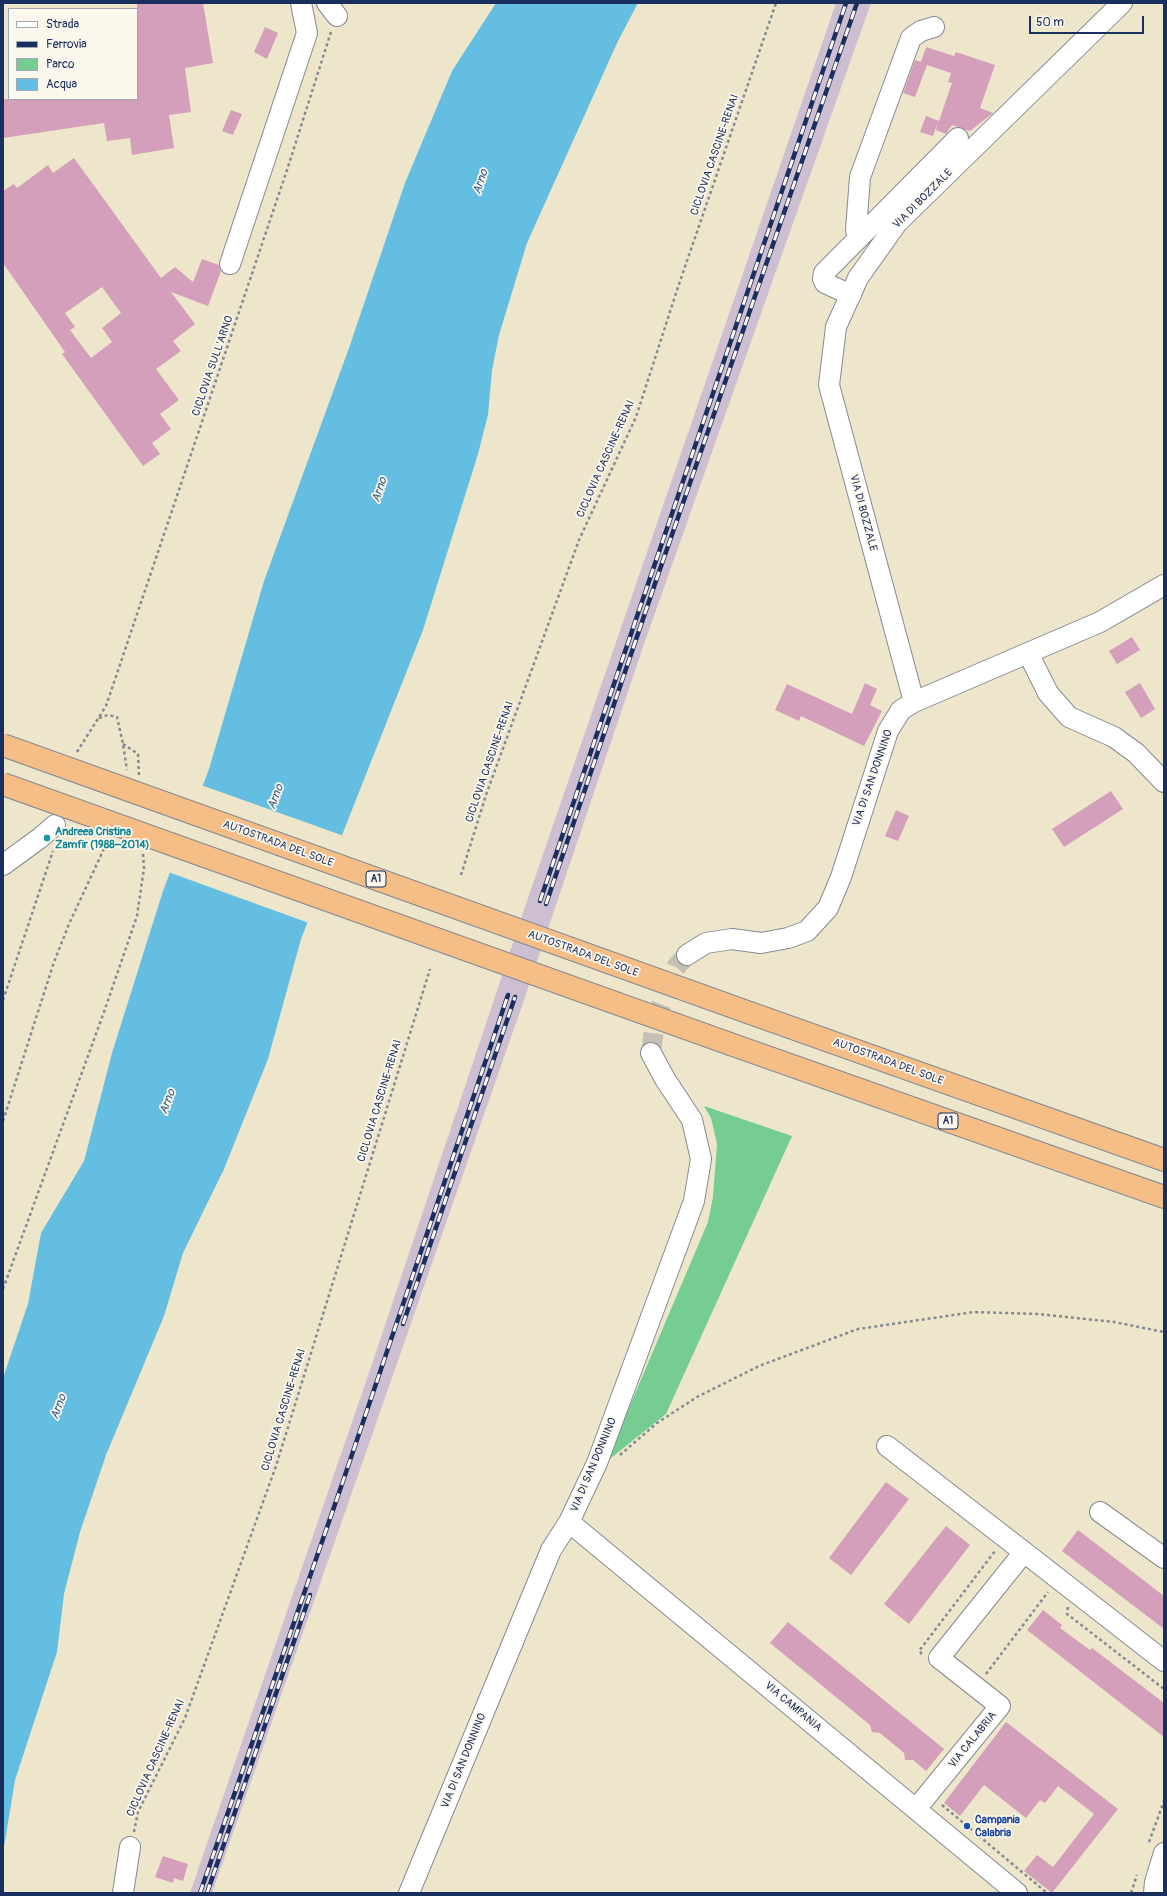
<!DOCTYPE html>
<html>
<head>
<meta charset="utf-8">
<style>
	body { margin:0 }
	#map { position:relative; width:1167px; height:1896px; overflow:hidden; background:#eee6ca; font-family:Pangolin,sans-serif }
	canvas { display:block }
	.frame { position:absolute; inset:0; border:4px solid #1b2f5e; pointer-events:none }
	.legend { position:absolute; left:8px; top:8px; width:130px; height:92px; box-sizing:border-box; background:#fbf7ec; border:1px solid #a1a7b3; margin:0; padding:5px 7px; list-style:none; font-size:12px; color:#1b2f5e }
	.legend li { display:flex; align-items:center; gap:8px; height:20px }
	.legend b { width:20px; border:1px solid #a1a7b3 }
	.scale { position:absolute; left:1029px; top:16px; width:115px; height:18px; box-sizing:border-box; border:2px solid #1b2f5e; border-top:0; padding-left:5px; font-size:12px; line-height:14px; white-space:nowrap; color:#1b2f5e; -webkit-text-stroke:3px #fbf7ec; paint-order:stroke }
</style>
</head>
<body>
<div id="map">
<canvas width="1167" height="1896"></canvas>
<div class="frame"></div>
<ul class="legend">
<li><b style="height:5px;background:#fff"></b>Strada</li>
<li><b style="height:5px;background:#1b2f5e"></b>Ferrovia</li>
<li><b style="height:11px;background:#75cd92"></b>Parco</li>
<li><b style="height:11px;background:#64bee1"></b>Acqua</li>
</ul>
<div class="scale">50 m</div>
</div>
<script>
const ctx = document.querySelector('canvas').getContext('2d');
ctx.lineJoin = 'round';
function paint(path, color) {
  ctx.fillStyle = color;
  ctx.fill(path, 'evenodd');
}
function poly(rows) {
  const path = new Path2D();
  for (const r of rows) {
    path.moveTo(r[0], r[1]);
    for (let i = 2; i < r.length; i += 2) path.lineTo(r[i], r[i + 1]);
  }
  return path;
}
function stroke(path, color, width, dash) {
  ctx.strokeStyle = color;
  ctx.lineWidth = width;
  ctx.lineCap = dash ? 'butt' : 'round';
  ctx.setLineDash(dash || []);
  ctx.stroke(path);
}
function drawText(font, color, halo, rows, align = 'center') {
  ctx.font = font + ' Pangolin,sans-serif';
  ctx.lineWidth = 3.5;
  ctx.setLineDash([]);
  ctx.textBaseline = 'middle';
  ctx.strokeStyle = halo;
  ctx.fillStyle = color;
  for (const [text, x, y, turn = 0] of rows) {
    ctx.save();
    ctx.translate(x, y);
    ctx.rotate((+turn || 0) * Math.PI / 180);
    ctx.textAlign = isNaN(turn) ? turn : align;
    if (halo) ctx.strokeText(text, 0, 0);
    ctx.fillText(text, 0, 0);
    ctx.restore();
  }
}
paint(poly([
	[836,3,871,3,644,644,524,1000,212,1893,190,1893,372,1364,528,898]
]), '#cebed1');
paint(poly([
	[704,1106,792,1136,666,1414,606,1462,708,1222,713,1197,717,1144,711,1118]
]), '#75cd92');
paint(poly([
	[496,3,638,3,618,41,527,243,499,335,492,370,488,415,478,454,423,630,301,939,268,1059,224,1169,183,1253,164,1316,106,1455,80,1532,64,1594,57,1652,15,1780,3,1853,3,1378,28,1304,41,1233,84,1161,112,1053,163,891,209,769,264,581,349,348,405,183,452,71]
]), '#64bee1');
paint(poly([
	[201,785,344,836,309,923,168,872]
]), '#eee6ca');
paint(poly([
	[137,3,203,3,213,63,185,68,191,112,169,115,174,148,132,155,130,138,107,141,104,123,3,138,3,99,137,99],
	[265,27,278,33,267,59,254,52],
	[926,47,954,56,956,52,995,65,980,108,993,113,970,131,952,125,946,134,936,130,938,122,933,136,920,132,926,116,939,121,952,83,948,82,951,73,927,65,915,97,903,93,915,60,921,62],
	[231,110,242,114,233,135,222,131],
	[74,158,161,278,175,267,193,282,202,259,219,265,221,271,208,306,171,292,195,324,173,341,181,351,156,369,179,400,160,414,171,429,152,443,160,454,143,466,62,354,65,352,3,263,3,191,14,184,17,188,48,165,53,173],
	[102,287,121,313,102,328,112,342,91,358,70,330,75,327,65,313],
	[1132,637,1140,650,1117,664,1109,651],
	[865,683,877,689,870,705,882,711,864,746,801,716,799,721,775,710,787,684,852,714],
	[1140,683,1155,709,1141,718,1125,692],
	[1111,791,1123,809,1064,847,1052,829],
	[896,810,909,816,898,841,885,836],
	[886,1482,909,1499,851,1575,829,1558],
	[946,1526,970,1545,909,1624,884,1604],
	[1078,1530,1164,1596,1164,1629,1062,1551],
	[1043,1610,1062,1625,1060,1628,1090,1650,1092,1648,1164,1703,1164,1737,1027,1630],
	[788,1622,944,1749,926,1771,913,1760,905,1760,904,1753,880,1733,872,1732,870,1725,770,1643],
	[1006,1722,1118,1809,1052,1893,1024,1871,1037,1855,1053,1867,1094,1814,1058,1786,1045,1803,1040,1800,1026,1818,984,1785,960,1816,944,1803],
	[163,1856,188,1864,183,1881,174,1878,173,1883,155,1877]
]), '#d39fba');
stroke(poly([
	[651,1053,655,1021,676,967,687,955]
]), '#c4c1b4', 20, [20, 10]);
const minor = poly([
	[327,3,337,16],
	[859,237,856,230,860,177,911,38,921,31,934,27],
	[230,264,307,33,301,3],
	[851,295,825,283,823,279,824,273,958,138],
	[1028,653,1048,693,1069,717,1114,737,1136,753,1164,782],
	[914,702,829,385,836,327,858,278,897,223,1122,3],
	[3,865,40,838,55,825],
	[687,955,706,943,732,939,761,943,788,938,807,931,828,908,841,877,888,731,901,710,914,702,1100,622,1164,585],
	[887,1446,1024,1552],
	[1100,1512,1164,1558],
	[569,1522,1017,1893],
	[916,1809,1000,1706,939,1658,1024,1552,1164,1661],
	[123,1893,130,1847],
	[409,1893,551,1550,569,1522,597,1463,694,1201,701,1159,692,1120,665,1079,651,1053],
	[1154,1893,1155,1882,1164,1853]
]);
const highway = poly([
	[750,1013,1164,1160],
	[733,1045,1164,1197]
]);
stroke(minor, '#848a94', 22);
stroke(highway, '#848a94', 24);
stroke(poly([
	[99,718,108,715,117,717,123,744,127,770],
	[123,744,138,754,139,775],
	[77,752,106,706,287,170,331,32],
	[461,875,486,795,579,540,636,417,679,284,776,3],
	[3,1000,53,851],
	[3,1121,54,962,69,924,108,840],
	[3,1289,104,1012,137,916,144,868,143,854],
	[620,1455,657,1423,697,1397,759,1366,858,1329,974,1312,1038,1314,1114,1322,1164,1332],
	[1068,1607,1067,1614,1164,1689],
	[922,1654,919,1651,995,1551],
	[986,1674,1048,1592],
	[942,1805,1047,1893],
	[134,1832,138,1812,185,1718,276,1466,430,969],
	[1149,1842,1164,1801],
	[1131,1893,1137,1875]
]), '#848a94', 2.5, [3, 3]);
stroke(minor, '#fff', 20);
stroke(highway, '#f6be87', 22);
const rail = poly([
	[540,901,846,3],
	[546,904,659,572,857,3],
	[403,1324,515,997],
	[200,1893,341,1487,508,995],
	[207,1893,310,1595]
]);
stroke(rail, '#1b2f5e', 4.5);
stroke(rail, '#fbf7ec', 3, [9]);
const highwayBridge = poly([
	[3,745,750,1013],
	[3,784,733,1045]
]);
stroke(highwayBridge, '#848a94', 24, []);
stroke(highwayBridge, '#f6be87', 22);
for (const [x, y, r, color] of [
	[47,838,4,"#0f9aa8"],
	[967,1826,4,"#1a4fb4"]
]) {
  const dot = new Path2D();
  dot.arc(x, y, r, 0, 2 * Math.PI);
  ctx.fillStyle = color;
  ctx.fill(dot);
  stroke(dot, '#fbf7ec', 1.5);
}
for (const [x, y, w] of [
	[376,879,20],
	[948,1121,20]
]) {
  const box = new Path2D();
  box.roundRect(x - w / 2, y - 8, w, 16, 3);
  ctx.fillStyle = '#fbf7ec';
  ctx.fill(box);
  stroke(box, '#1b2f5e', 1);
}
drawText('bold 10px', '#1b2f5e', null, [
	["A1",376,879],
	["A1",948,1121]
]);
drawText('11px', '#1b2f5e', '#fbf7ec', [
	["CICLOVIA CASCINE-RENAI",715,155,-71],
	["VIA DI BOZZALE",923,199,-45],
	["CICLOVIA SULL'ARNO",213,366,-71],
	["CICLOVIA CASCINE-RENAI",606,459,-66],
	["VIA DI BOZZALE",863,513,75],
	["CICLOVIA CASCINE-RENAI",490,762,-71],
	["VIA DI SAN DONNINO",873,778,-71],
	["AUTOSTRADA DEL SOLE",278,844,20],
	["AUTOSTRADA DEL SOLE",583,954,20],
	["AUTOSTRADA DEL SOLE",888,1062,20],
	["CICLOVIA CASCINE-RENAI",380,1101,-73],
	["CICLOVIA CASCINE-RENAI",284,1410,-73],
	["VIA DI SAN DONNINO",594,1465,-67],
	["VIA CAMPANIA",793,1707,40],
	["VIA CALABRIA",973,1740,-51],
	["CICLOVIA CASCINE-RENAI",156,1758,-66],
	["VIA DI SAN DONNINO",464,1761,-68]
]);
drawText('bold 11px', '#0d838f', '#fbf7ec', [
	["Andreea Cristina",55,832],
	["Zamfir (1988–2014)",55,845]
], 'left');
drawText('bold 11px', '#164399', '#fbf7ec', [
	["Campania",975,1820],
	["Calabria",975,1833]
], 'left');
drawText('italic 12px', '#315a85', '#fbf7ec', [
	["Arno",481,182,-72],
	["Arno",380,490,-72],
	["Arno",276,797,-70],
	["Arno",168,1102,-70],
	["Arno",59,1407,-70]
]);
</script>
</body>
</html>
